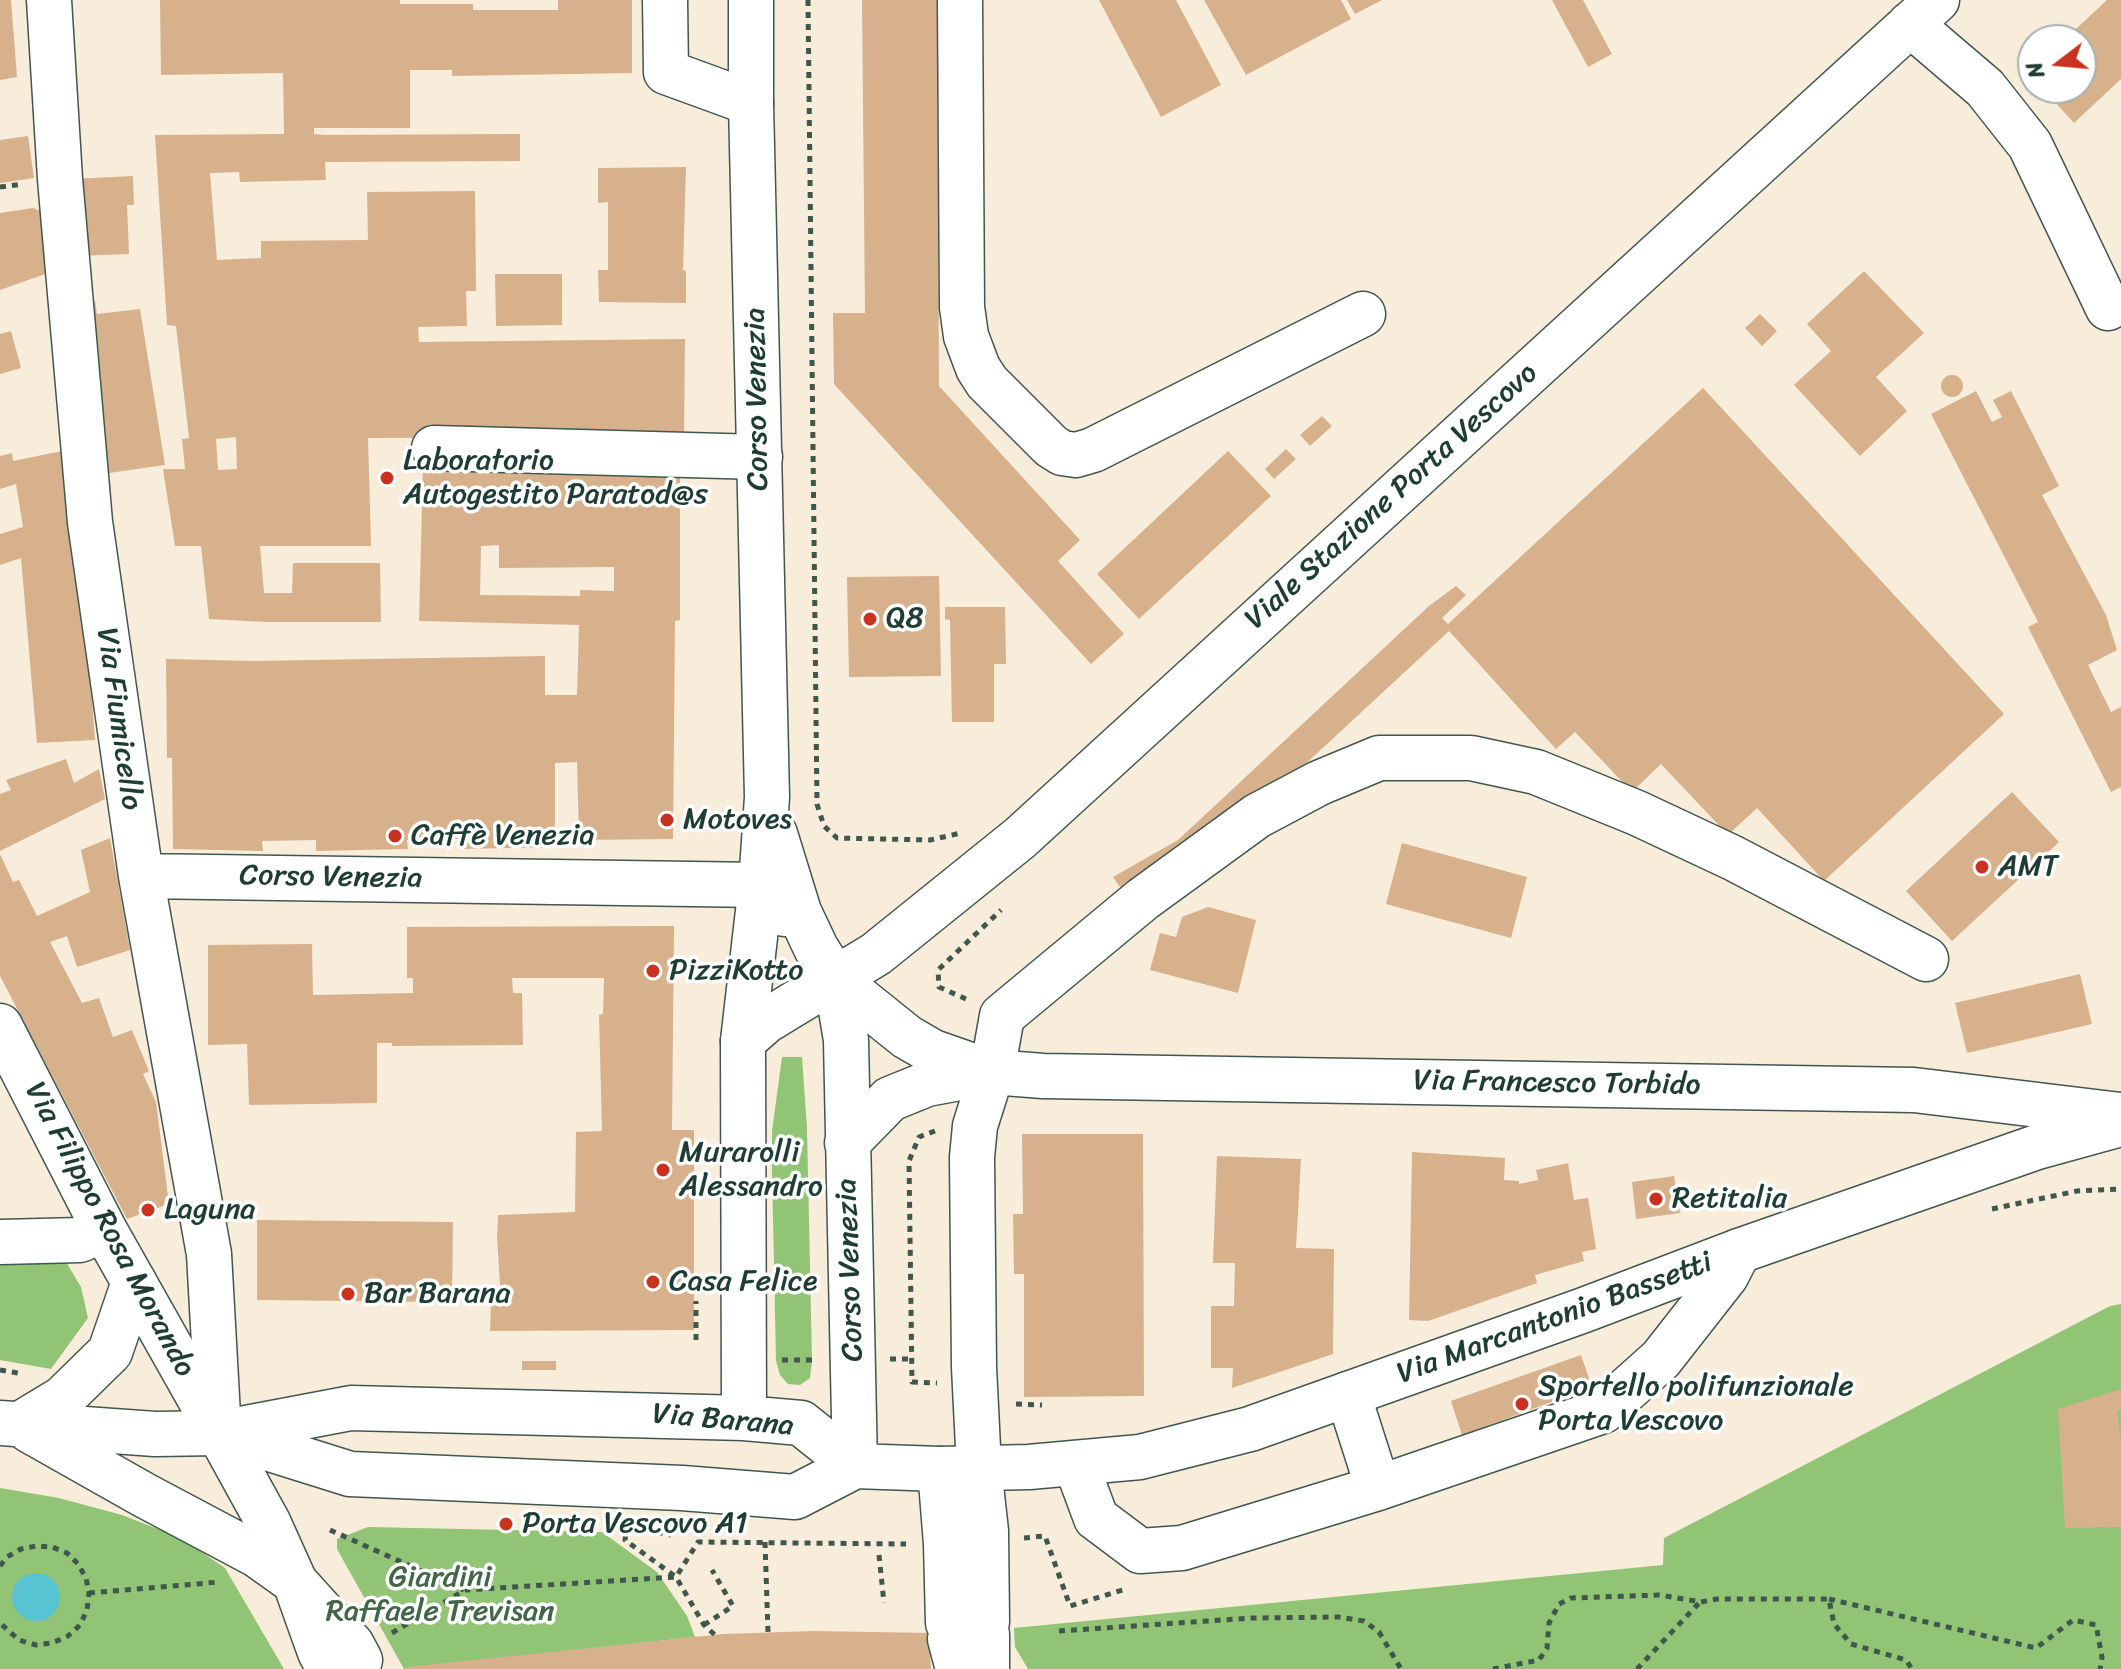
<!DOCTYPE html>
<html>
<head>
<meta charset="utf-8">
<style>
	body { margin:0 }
	#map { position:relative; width:2121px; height:1669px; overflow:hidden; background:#f8ecdb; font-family:Sriracha,sans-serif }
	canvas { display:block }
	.north { position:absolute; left:2017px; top:24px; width:80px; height:80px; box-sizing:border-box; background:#fff; border:2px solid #a5b1ae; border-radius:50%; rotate:254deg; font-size:22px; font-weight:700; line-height:32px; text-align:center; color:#1f3d34 }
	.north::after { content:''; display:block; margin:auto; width:28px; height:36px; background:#c8321e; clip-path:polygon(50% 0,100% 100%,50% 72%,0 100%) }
</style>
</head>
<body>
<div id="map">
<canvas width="2121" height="1669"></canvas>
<div class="north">N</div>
</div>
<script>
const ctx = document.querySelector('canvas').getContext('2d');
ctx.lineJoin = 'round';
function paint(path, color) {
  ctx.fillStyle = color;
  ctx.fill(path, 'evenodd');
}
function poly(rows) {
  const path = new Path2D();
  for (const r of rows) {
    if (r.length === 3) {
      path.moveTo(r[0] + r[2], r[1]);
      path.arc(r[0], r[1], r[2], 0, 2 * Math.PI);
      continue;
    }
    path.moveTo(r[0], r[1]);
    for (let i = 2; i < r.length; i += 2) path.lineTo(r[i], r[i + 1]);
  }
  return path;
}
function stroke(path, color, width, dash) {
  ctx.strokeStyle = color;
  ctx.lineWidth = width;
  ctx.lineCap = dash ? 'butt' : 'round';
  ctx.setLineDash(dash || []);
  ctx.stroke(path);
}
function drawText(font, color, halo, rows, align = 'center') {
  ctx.font = font + ' Sriracha,sans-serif';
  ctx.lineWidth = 7;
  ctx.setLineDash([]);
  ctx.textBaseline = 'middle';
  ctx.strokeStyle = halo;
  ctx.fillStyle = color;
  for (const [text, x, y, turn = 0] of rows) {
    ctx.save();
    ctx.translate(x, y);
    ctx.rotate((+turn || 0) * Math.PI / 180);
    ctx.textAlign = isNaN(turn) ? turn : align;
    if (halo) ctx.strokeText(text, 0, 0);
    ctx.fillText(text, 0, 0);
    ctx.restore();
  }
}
paint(poly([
	[782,1057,802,1057,807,1128,812,1361,810,1378,800,1385,788,1384,780,1375,776,1361,772,1169,772,1131],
	[63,1257,81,1287,88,1318,51,1369,0,1360,0,1258],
	[2121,1304,2121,1669,1028,1669,1015,1647,1014,1628,1663,1565,1664,1538,2110,1306],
	[0,1488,59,1498,122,1515,181,1538,225,1568,284,1669,0,1669],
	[368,1527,602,1532,657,1572,687,1616,695,1637,404,1669,337,1549,337,1539]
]), '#91c475');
paint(poly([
	[36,1597,24]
]), '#58c3d3');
paint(poly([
	[0,0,11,0,17,77,0,80],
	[160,0,400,0,400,4,473,4,473,10,558,10,558,0,632,0,632,73,452,76,452,70,410,70,410,128,314,128,314,134,324,135,520,134,520,161,325,162,326,180,240,182,239,172,210,173,217,260,261,258,261,241,368,240,367,192,475,191,476,291,466,291,467,326,418,327,419,342,685,339,684,437,368,438,371,546,260,546,264,593,292,593,293,563,380,563,381,622,266,622,209,619,201,546,175,546,163,469,185,469,182,439,189,438,176,326,167,325,155,135,284,134,283,73,161,75],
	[236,437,237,469,218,470,216,439],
	[862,0,937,0,939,386,1080,540,1058,561,1124,634,1091,664,834,384,833,313,865,313],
	[1099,0,1176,0,1221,85,1161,117],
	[1204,0,1341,0,1351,19,1246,75],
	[1347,0,1382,0,1355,14],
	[1552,0,1583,0,1612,54,1588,67],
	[2107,0,2121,0,2121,79,2074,123,2042,88,2081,88,2081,40,2064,40],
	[28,136,34,178,0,183,0,140],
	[686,167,683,270,686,271,686,303,599,302,598,270,608,270,608,202,598,203,598,168],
	[133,176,134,205,127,205,129,254,77,256,72,179],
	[33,208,41,211,48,273,0,290,0,213],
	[1864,271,1924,333,1876,377,1907,411,1860,456,1794,385,1831,351,1807,324],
	[495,274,562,274,562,325,496,326],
	[95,301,97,314,140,309,165,465,109,473,111,490,99,492,84,302],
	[1760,314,1777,331,1762,346,1745,328],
	[11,331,21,368,0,374,0,334],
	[1952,386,11],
	[1703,388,2004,714,1824,881,1757,808,1728,835,1661,764,1632,792,1575,732,1556,749,1449,631,1260,806,1124,893,1113,877,1178,840,1429,606,1456,586,1466,595,1442,618,1448,624],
	[1976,391,1992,422,2002,417,1993,400,2011,391,2059,486,2042,495,2106,615,2117,650,2088,665,2111,712,2121,707,2121,787,2111,792,2028,627,2038,622,1931,414],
	[1322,416,1332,426,1310,446,1300,435],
	[1286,449,1296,459,1274,479,1265,469],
	[67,450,80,540,95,740,37,743,21,558,0,565,0,534,23,527,16,484,0,489,0,456,12,453,13,461],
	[1228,451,1271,496,1139,619,1097,574],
	[423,465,680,465,680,620,675,621,673,839,579,840,577,762,555,763,555,847,462,849,462,839,407,840,408,849,316,851,316,840,262,841,263,851,173,849,172,758,167,758,166,659,254,661,545,656,545,695,577,695,579,625,419,621],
	[499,545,499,568,614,567,614,591,580,590,580,596,480,595,481,546],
	[939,576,941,676,849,677,847,577],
	[945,607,1005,607,1006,664,994,664,994,722,952,722,950,620,945,619],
	[66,759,74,783,99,769,105,799,0,851,0,794,11,790,6,780],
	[2012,792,2059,842,1952,941,1906,891],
	[110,838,130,950,77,967,67,936,50,942,82,1003,99,998,113,1037,132,1030,149,1071,143,1074,156,1102,169,1204,127,1219,0,976,0,854,13,882,19,880,37,916,90,892,81,850],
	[1402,843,1527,877,1511,938,1386,904],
	[1208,907,1256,920,1238,993,1150,970,1160,933,1176,937,1182,917],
	[674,926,672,1130,694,1130,694,1330,490,1331,491,1303,501,1302,497,1236,498,1215,575,1212,576,1132,602,1131,599,1015,603,1014,604,978,512,978,513,993,522,993,523,1045,392,1046,392,1043,377,1043,377,1103,249,1105,247,1044,208,1045,208,945,312,944,313,995,413,993,413,978,407,978,407,927],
	[2080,974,2092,1024,1967,1053,1955,1003],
	[1022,1134,1143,1134,1144,1396,1024,1397,1024,1274,1014,1274,1013,1214,1023,1214],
	[1412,1152,1505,1158,1504,1180,1519,1181,1519,1184,1538,1180,1536,1170,1568,1163,1574,1200,1588,1198,1596,1249,1582,1252,1584,1261,1535,1275,1537,1283,1428,1321,1409,1320],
	[1217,1156,1301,1159,1296,1248,1334,1249,1333,1354,1232,1388,1233,1368,1211,1368,1211,1306,1234,1306,1235,1263,1213,1263],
	[1674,1176,1680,1213,1636,1219,1632,1182],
	[257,1220,453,1222,452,1302,257,1300],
	[1581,1355,1592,1387,1462,1435,1451,1401],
	[522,1361,556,1361,556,1370,522,1370],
	[2121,1389,2121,1410,2117,1411,2121,1440,2121,1527,2065,1528,2058,1409],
	[814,1631,929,1633,931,1669,407,1669,407,1667,723,1634]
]), '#d7b18c');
const minor = poly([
	[49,0,60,179,90,522,141,876,209,1254,219,1433],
	[665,0,666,72,751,103],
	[960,0,962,307,966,336,978,368,987,382,1051,446,1062,453,1076,455,1093,450,1363,314],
	[1910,24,1985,88,2030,145,2108,308],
	[434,448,760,457],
	[141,876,761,885,784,914],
	[0,1026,104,1229,214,1424],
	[743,1041,766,1021,876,954,1020,838,1937,0],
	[0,1242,80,1240,104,1229],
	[1348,1394,1378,1488,1603,1411,1661,1359,1726,1276,1739,1251],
	[1076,1464,1096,1518,1140,1551,1182,1548,1378,1488],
	[940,1469,946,1544,948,1623],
	[987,1622,986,1531,979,1468,974,1367,972,1157,975,1126,992,1072,1002,1016,1143,899,1257,816,1319,783,1379,758,1471,758,1536,772,1637,813,1733,858,1926,959],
	[987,1634,987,1669],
	[950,1639,958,1669]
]);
const major = poly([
	[775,834,799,912,816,948,836,980,846,1040,855,1466],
	[836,980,907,1037,933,1052,990,1072],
	[847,1143,890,1099,927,1084,992,1072,1043,1076,1914,1090,2120,1115],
	[744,1418,743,1041,761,885,767,797,751,103,751,0],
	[0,1423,155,1434,219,1433,351,1408,744,1418,801,1423,855,1466],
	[20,1424,63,1398,110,1352,134,1282],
	[29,1430,144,1495,257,1555,295,1582,352,1645,360,1660],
	[219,1433,350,1474,682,1488,795,1497,855,1466,940,1469,1029,1467,1140,1457,1250,1429,1584,1310,1739,1251,2037,1147,2121,1124],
	[219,1433,268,1522,295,1582,320,1652,328,1667]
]);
stroke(minor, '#40574d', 47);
stroke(major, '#40574d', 47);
stroke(poly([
	[808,0,817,804,824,826,837,838,930,840,961,833],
	[0,187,23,184],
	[966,999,939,987,938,970,1001,910],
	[935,1131,919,1137,909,1161,912,1382,937,1383],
	[1992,1209,2077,1191,2121,1189],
	[696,1340,696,1301],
	[890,1359,911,1359],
	[782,1360,812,1360],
	[0,1370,23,1374],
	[1016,1404,1042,1405],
	[631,1528,627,1527,625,1540,676,1577,704,1625,715,1635],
	[330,1530,464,1590],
	[645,1530,671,1535],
	[1024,1538,1045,1536,1070,1606,1126,1589],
	[765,1542,768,1632],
	[879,1555,884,1603],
	[0,1566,7,1557,21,1549,36,1546,52,1547,67,1553,78,1564,86,1578,89,1593,87,1610,80,1625,68,1636,52,1643,36,1645,19,1640,0,1623],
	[89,1593,219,1582],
	[1829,1599,2036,1648,2073,1620,2096,1625,2102,1657,2100,1669],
	[704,1625,733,1606,712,1570],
	[1059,1631,1252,1618,1338,1617,1364,1621,1379,1632,1401,1669],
	[392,1633,465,1590,676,1577,698,1542,906,1544],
	[1493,1669,1539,1660,1547,1648,1549,1623,1559,1604,1571,1598,1659,1595,1701,1602,1717,1599,1829,1599,1834,1624,1851,1644,1906,1660,1912,1669],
	[1637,1669,1700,1602]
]), '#40574d', 5, [6, 6]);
stroke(minor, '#fff', 44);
stroke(major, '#fff', 44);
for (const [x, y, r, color] of [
	[387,478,8,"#c8321e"],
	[870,619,8,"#c8321e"],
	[667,820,8,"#c8321e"],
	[395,836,8,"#c8321e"],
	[1982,867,8,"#c8321e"],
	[653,971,8,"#c8321e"],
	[663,1170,8,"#c8321e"],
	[1656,1199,8,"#c8321e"],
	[148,1210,8,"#c8321e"],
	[653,1282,8,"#c8321e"],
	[348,1294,8,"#c8321e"],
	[1522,1404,8,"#c8321e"],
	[506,1524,8,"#c8321e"]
]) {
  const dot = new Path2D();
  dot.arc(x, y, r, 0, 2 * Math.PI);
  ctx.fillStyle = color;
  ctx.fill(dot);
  stroke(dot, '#fff', 3);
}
drawText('30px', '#1f3d34', '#fff', [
	["Corso Venezia",758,399,-91],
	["Viale Stazione Porta Vescovo",1392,497,-42],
	["Via Fiumicello",118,719,82],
	["Corso Venezia",331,878,1],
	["Via Francesco Torbido",1557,1084,1],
	["Via Filippo Rosa Morando",109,1230,62],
	["Corso Venezia",851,1270,-92],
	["Via Marcantonio Bassetti",1555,1319,-20],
	["Via Barana",723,1421,5]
]);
drawText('30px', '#1f3d34', '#fff', [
	["Laboratorio",403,461],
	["Autogestito Paratod@s",403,495],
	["Q8",886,619],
	["Motoves",683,820],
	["Caffè Venezia",411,836],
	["AMT",1998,867],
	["PizziKotto",669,971],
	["Murarolli",679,1153],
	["Alessandro",679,1187],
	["Retitalia",1672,1199],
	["Laguna",164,1210],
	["Casa Felice",669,1282],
	["Bar Barana",364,1294],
	["Sportello polifunzionale",1538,1387],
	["Porta Vescovo",1538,1421],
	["Porta Vescovo A1",522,1524]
], 'left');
drawText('30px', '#416648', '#fff', [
	["Giardini",440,1578],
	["Raffaele Trevisan",440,1612]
]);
</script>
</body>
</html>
